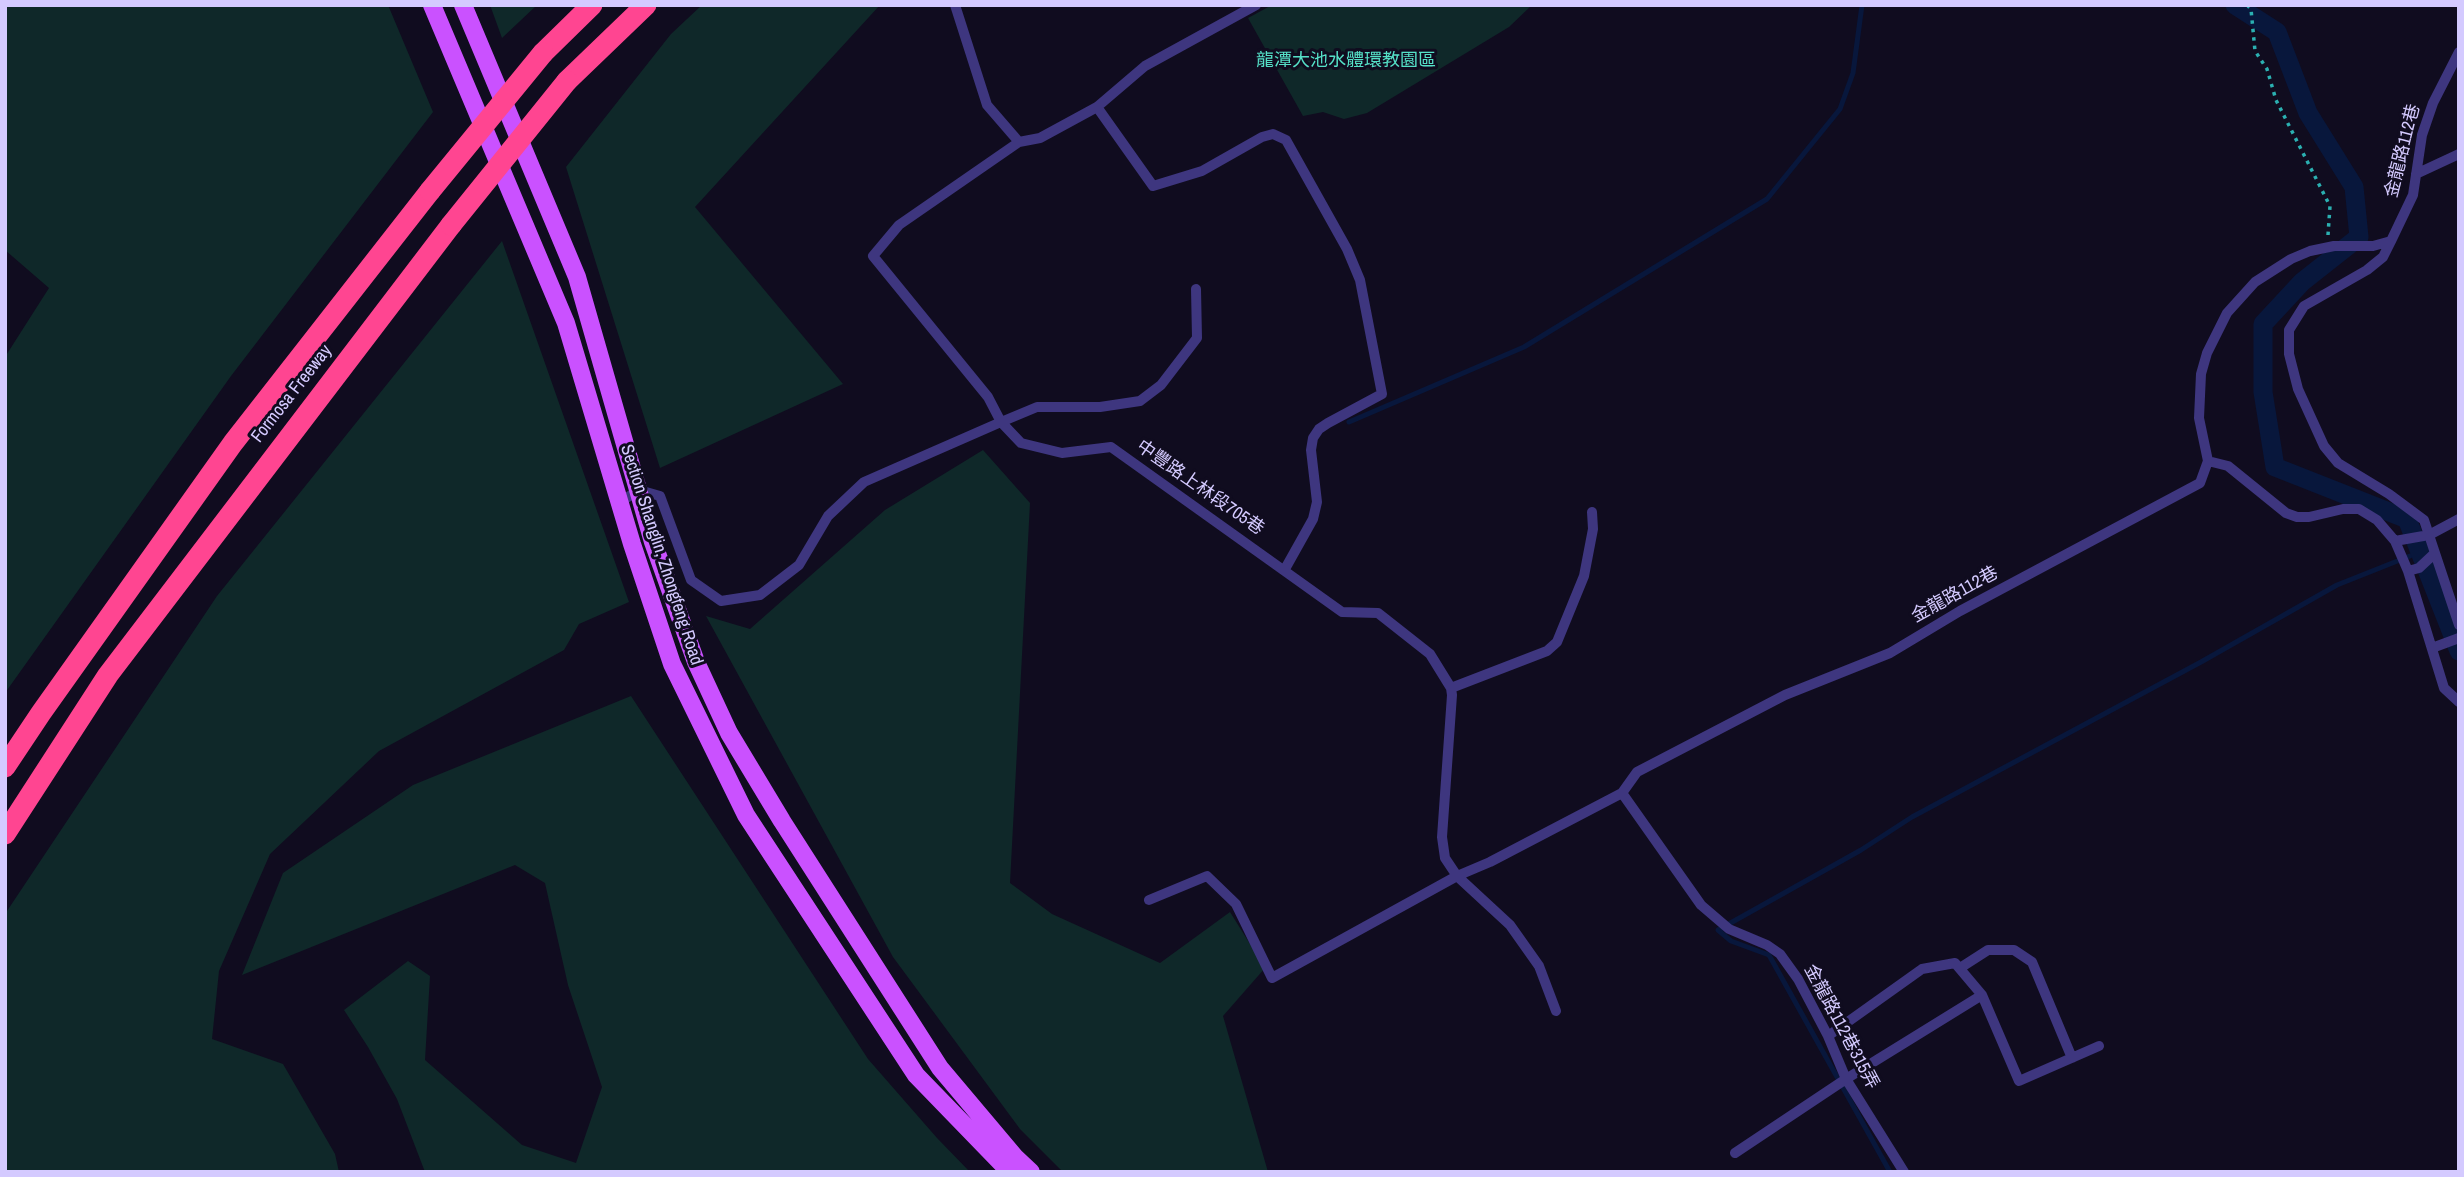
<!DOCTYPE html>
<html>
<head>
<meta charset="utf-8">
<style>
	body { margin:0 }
	#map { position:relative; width:2464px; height:1177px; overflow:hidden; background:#100c1f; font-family:"Archivo Narrow",sans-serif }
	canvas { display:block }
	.frame { position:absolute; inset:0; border:7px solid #d4caff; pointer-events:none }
</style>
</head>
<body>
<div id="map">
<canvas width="2464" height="1177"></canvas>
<div class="frame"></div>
</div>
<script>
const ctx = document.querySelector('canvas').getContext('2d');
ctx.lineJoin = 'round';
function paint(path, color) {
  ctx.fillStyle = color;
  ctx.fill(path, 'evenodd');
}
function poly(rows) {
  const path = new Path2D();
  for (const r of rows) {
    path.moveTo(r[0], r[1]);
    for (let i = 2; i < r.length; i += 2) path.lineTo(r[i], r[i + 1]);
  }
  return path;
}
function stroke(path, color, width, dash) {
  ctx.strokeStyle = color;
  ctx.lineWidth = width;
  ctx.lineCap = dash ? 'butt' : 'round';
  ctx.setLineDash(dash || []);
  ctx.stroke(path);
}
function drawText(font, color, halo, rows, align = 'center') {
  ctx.font = font + ' "Archivo Narrow","Noto Sans TC",sans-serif';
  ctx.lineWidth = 6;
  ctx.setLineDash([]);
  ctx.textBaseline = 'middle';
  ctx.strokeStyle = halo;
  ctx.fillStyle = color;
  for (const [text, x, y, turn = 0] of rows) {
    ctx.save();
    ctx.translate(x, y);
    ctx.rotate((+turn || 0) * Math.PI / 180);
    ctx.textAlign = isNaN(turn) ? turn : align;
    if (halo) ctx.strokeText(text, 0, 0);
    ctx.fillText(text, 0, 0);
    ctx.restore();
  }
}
paint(poly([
	[5,5,388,5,433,112,231,376,5,693,5,357,49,288,5,250],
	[490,5,537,5,502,38],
	[702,5,880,5,695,207,843,384,660,468,566,167,671,34],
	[1272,5,1532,5,1509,27,1367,113,1344,119,1323,112,1303,116,1248,18],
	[502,241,629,602,579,624,564,650,379,751,270,854,219,971,212,1039,283,1064,335,1154,339,1172,5,1172,5,914,217,596],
	[983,450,1030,503,1010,883,1052,914,1160,963,1230,912,1265,968,1223,1016,1268,1172,1063,1172,1020,1129,893,957,706,616,750,629,885,510],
	[631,696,868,1059,937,1138,970,1172,425,1172,397,1099,368,1047,344,1010,408,961,430,976,425,1060,522,1145,576,1163,602,1087,568,985,545,883,515,865,242,975,283,873,413,785]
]), '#0f2829');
stroke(poly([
	[1349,422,1524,347,1767,199,1840,109,1853,73,1862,5],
	[1890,1172,1769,955,1731,941,1718,930,1861,850,1912,817,2201,662,2337,585,2420,552]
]), '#08173c', 5);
stroke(poly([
	[2235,5,2277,32,2308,113,2354,187,2359,237,2302,282,2263,324,2263,392,2275,467,2407,519,2459,651]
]), '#08173c', 19);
stroke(poly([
	[2247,5,2251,9,2255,51,2267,69,2276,100,2330,206,2328,235]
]), '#2bb0b1', 3.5, [3.5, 5]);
stroke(poly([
	[955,5,987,105,1019,142],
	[1097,107,1153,186,1202,171,1262,137,1273,134,1286,140,1347,249,1360,280,1382,394,1328,423,1319,429,1313,438,1311,450,1317,502,1313,519,1285,569],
	[2416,174,2459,154],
	[2391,241,2383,257,2367,270,2304,306,2289,330,2289,354,2298,389,2324,446,2338,463,2389,494,2424,520,2459,625],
	[1196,289,1197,338,1161,385,1140,401,1100,407,1037,407,1001,422,988,397,873,256,899,225,1019,142,1040,138,1097,107,1145,66,1256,5],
	[2208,461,2228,466,2286,513,2297,517,2309,517,2343,509,2359,509,2377,520,2395,541,2408,571,2444,688,2459,702],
	[620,502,639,490,660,496,691,580,721,601,760,595,799,565,828,516,864,482,1001,422,1021,443,1062,453,1111,447,1342,612,1378,613,1430,654,1451,688,1452,695,1442,837,1445,858,1457,876,1490,862,1622,793,1637,772,1785,695,1890,653,1960,611,2200,483,2208,461,2199,418,2201,374,2207,353,2227,313,2255,282,2291,259,2310,251,2334,246,2373,246,2391,241,2413,195,2422,135,2433,103,2459,52],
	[2395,541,2429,535,2459,519],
	[2408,571,2419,568,2435,553],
	[2432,648,2459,638],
	[1451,688,1547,651,1557,642,1584,576,1593,529,1592,512],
	[1622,793,1701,905,1729,929,1767,945,1780,954,1798,979,1828,1036,1846,1079,1904,1172],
	[1149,900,1207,876,1236,904,1272,978,1457,876,1510,925,1539,966,1556,1011],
	[1960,968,1988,950,2014,950,2032,962,2072,1058],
	[1982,995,2019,1081,2099,1046],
	[1735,1153,1846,1079,1982,995,1955,963,1922,969,1828,1036]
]), '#3e367f', 10);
stroke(poly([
	[432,5,566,323,632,544,672,664,746,815,916,1075,1010,1172],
	[463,5,577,277,653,542,696,662,729,733,782,821,940,1068,1015,1157,1031,1172]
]), '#ca51ff', 18);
stroke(poly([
	[543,53,592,5],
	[567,81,646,5],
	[5,767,41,713,233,443,430,191],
	[5,834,108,675,451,225]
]), '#ff4591', 21);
stroke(poly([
	[430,191,543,53],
	[451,225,567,81]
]), '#ff4591', 21);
drawText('18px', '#55e0c7', '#100c1f', [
	["龍潭大池水體環教園區",1346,61]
]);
drawText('18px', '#d4caff', '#100c1f', [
	["金龍路112巷",2403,151,-76],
	["Formosa Freeway",292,394,-52],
	["中豐路上林段705巷",1200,488,35],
	["Section Shanglin, Zhongfeng Road",661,555,72],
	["金龍路112巷",1955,595,-29],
	["金龍路112巷315弄",1841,1027,62]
]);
</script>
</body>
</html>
